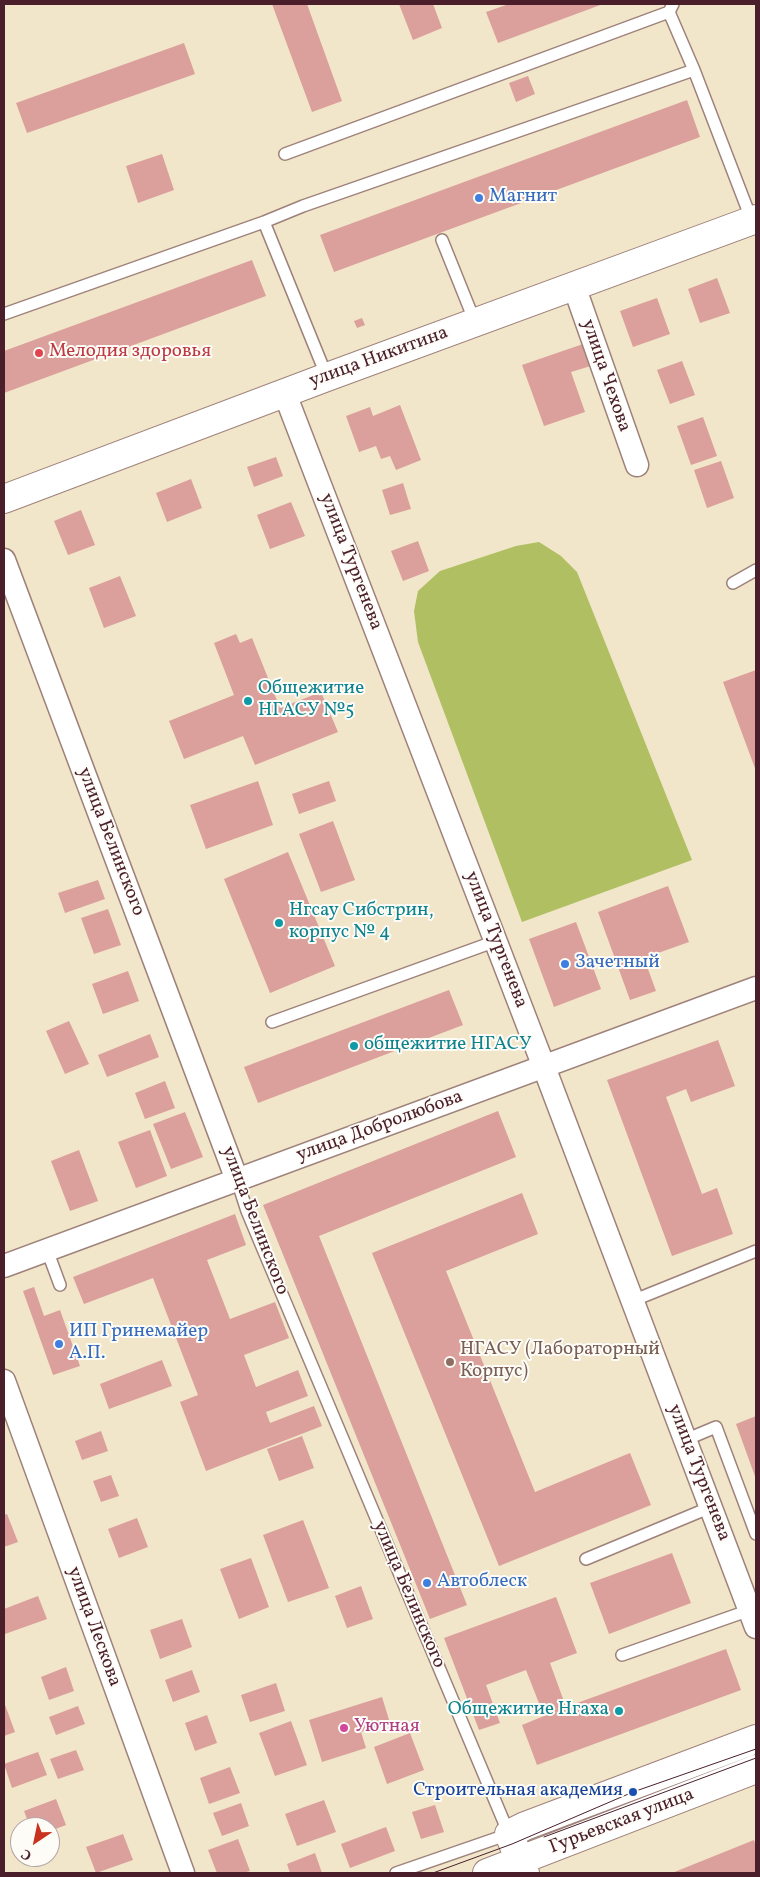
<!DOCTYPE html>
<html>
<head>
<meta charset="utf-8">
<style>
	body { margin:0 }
	#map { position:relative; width:760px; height:1877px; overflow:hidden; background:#f1e5ca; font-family:Vollkorn,serif }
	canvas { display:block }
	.frame { position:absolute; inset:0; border:5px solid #4a1f2b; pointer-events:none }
	.north { position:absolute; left:10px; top:1817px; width:50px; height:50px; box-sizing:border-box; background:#fdfcf7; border:1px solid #b5a4a5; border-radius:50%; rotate:214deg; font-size:14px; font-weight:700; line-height:20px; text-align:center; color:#4a1f2b }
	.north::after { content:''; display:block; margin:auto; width:18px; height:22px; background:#c8321e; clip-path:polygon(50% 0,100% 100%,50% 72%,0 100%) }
</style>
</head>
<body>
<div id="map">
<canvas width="760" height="1877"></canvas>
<div class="frame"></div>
<div class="north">С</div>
</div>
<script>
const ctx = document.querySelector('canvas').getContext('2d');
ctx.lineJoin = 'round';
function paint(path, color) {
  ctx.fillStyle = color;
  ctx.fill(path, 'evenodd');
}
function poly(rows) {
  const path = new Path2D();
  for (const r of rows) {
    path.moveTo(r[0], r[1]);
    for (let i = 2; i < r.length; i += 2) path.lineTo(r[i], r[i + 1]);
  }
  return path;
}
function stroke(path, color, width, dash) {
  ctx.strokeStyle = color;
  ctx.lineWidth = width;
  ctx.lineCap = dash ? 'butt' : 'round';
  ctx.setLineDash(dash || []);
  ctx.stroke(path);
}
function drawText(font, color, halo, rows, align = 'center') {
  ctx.font = font + ' Vollkorn,serif';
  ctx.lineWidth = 4;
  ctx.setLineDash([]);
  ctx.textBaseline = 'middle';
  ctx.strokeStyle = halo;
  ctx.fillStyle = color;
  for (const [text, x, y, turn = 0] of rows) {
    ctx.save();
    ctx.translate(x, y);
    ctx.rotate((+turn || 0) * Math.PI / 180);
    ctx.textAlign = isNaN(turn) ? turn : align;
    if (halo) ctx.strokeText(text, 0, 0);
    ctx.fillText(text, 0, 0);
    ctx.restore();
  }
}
paint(poly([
	[539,542,561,556,577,572,692,860,522,922,418,642,414,611,418,591,440,571,516,546]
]), '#afbf62');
paint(poly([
	[272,4,307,4,342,101,312,112],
	[399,4,433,4,442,28,413,40],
	[509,4,603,4,498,43,486,12],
	[184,43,195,74,27,133,16,103],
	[528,76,535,94,516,102,509,83],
	[687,100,700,137,334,272,320,235],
	[162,154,174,190,138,203,126,166],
	[252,260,266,296,4,393,4,351],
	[717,278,730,313,700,323,688,289],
	[657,298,670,334,633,347,620,311],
	[362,318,365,325,357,328,354,321],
	[586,343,594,365,571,372,585,412,544,426,522,365],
	[682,361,695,395,670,404,657,370],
	[400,405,421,460,396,470,390,456,381,459,376,446,359,452,346,416,370,407,373,416],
	[703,417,717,456,691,465,677,426],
	[276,457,283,476,254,487,247,467],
	[721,461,734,498,707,508,694,470],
	[191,479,202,508,167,522,156,493],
	[403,483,411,509,390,515,382,490],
	[291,502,305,536,270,549,257,515],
	[81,510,95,545,68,555,54,521],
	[418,541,429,571,403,581,391,551],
	[120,576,136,616,104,628,89,588],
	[236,634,240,643,252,638,280,708,321,692,338,732,255,765,243,736,184,759,169,721,234,695,214,643],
	[756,670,756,771,723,682],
	[258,781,273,825,206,849,190,805],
	[329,781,336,801,299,814,292,794],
	[333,821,355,880,321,892,299,834],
	[288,852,335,966,270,993,224,879],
	[98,880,105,899,65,913,58,893],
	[668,886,689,942,644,958,656,991,630,1000,598,912],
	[108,909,121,945,94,954,81,918],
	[576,922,601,989,554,1007,529,939],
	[128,971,139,1001,103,1014,92,984],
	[449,990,463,1025,258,1103,244,1067],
	[69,1021,89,1064,65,1074,46,1031],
	[150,1034,159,1057,107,1077,98,1055],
	[718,1040,735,1086,691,1102,686,1089,666,1097,702,1194,717,1188,733,1234,672,1256,607,1080],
	[165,1081,175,1108,145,1119,135,1093],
	[498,1111,516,1157,319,1236,467,1605,430,1619,263,1205],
	[185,1112,203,1157,171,1169,153,1124],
	[150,1130,167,1176,136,1188,118,1142],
	[79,1150,98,1201,70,1211,51,1161],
	[522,1193,538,1234,446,1271,535,1492,630,1453,651,1505,499,1566,372,1253],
	[235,1214,246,1245,207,1260,230,1319,275,1302,289,1338,244,1355,256,1387,298,1370,308,1396,266,1412,270,1423,314,1406,322,1426,206,1471,180,1402,198,1395,153,1278,84,1304,73,1277],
	[34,1287,44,1316,60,1310,80,1366,53,1375,23,1291],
	[162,1360,172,1386,109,1409,100,1384],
	[756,1416,756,1479,736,1424],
	[101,1431,108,1451,82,1460,75,1441],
	[302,1436,314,1468,279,1481,267,1449],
	[111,1475,119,1496,101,1502,93,1481],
	[7,1514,18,1542,4,1547,4,1515],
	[137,1518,148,1547,119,1558,108,1529],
	[303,1520,329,1588,288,1602,263,1535],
	[672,1553,691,1603,609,1634,590,1583],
	[251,1558,269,1607,239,1619,220,1569],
	[361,1586,373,1619,347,1628,335,1596],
	[38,1596,47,1619,5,1634,4,1609],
	[556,1597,577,1653,550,1663,566,1707,726,1649,741,1690,537,1765,522,1725,544,1716,526,1670,486,1685,500,1723,479,1730,444,1638],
	[182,1619,192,1647,160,1659,150,1630],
	[66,1667,74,1691,49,1700,41,1677],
	[192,1670,200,1692,173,1702,165,1680],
	[276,1683,285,1711,250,1722,241,1695],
	[382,1697,390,1723,361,1732,366,1748,322,1762,309,1720],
	[4,1702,15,1732,4,1736],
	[78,1706,85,1724,56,1735,49,1717],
	[207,1715,217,1743,195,1751,185,1723],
	[291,1721,307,1765,275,1776,259,1733],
	[410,1733,424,1770,387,1784,374,1747],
	[76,1750,84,1770,58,1779,50,1759],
	[38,1752,47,1775,12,1788,4,1764],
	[230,1767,240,1793,209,1804,200,1778],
	[56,1799,66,1825,50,1831,50,1827,30,1827,24,1811],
	[324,1800,336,1832,297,1846,285,1814],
	[241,1803,249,1826,222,1836,213,1813],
	[435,1805,444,1832,421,1839,412,1812],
	[386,1827,395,1851,350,1868,341,1844],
	[123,1834,133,1860,96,1873,86,1847],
	[238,1839,250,1871,243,1873,217,1873,208,1850],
	[754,1840,756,1846,756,1873,672,1873],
	[315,1853,322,1873,290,1873,287,1864]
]), '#dba09b');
const service = poly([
	[673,4,669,12,694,70,752,221],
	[285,154,669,12],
	[264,222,327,377],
	[442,240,475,322],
	[4,314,264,222,303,206,694,70],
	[733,583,756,570],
	[272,1022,496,941],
	[237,1180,247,1211,509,1834,396,1873],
	[47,1250,60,1285],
	[632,1301,756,1251],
	[685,1440,716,1427,756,1534],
	[586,1559,711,1507],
	[622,1655,750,1610]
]);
const minor = poly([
	[574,286,637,465],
	[285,394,544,1067,756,1627],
	[4,560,237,1180],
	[4,1266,756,988],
	[4,1381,183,1873]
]);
const tertiary = poly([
	[487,1873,756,1769],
	[525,1873,509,1834,525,1826,756,1739]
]);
const primary = poly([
	[4,499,327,377,756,219]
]);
stroke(service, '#9e827a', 14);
stroke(minor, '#9e827a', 25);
stroke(tertiary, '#9e827a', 30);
stroke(primary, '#9e827a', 30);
stroke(service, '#fff', 11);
stroke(minor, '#fff', 22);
stroke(tertiary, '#fff', 28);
stroke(primary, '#fff', 28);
stroke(poly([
	[544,1837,756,1758],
	[433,1873,512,1844,633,1792,756,1749]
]), '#4a1f2b', 1);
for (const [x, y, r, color] of [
	[479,198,5,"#3f7fe0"],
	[39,353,5,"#e0444e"],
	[248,701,5,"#0f9aa8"],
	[279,923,5,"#0f9aa8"],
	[565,964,5,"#3f7fe0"],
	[354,1046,5,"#0f9aa8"],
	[59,1344,5,"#3f7fe0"],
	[450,1362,5,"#8d6e63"],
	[427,1583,5,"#3f7fe0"],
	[619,1711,5,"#0f9aa8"],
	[344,1728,5,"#d1479c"],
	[633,1792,5,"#1a4fb4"]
]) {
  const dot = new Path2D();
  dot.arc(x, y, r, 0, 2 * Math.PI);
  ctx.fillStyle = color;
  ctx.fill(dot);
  stroke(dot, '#fdfcf7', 2);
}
drawText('19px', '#366cbe', '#fdfcf7', [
	["Магнит",489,198],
	["Зачетный",575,964],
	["ИП Гринемайер",69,1333],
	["А.П.",69,1355],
	["Автоблеск",437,1583]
], 'left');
drawText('19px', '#be3a42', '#fdfcf7', [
	["Мелодия здоровья",49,353]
], 'left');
drawText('19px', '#4a1f2b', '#fdfcf7', [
	["улица Никитина",379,358,-20],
	["улица Чехова",605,376,71],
	["улица Тургенева",350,562,69],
	["улица Белинского",110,842,69],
	["улица Тургенева",495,940,69],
	["улица Добролюбова",380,1127,-20],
	["улица Белинского",254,1221,69],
	["улица Тургенева",698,1473,69],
	["улица Белинского",408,1595,67],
	["улица Лескова",93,1627,70],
	["Гурьевская улица",622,1822,-21]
]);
drawText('19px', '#0d838f', '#fdfcf7', [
	["Общежитие",258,690],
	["НГАСУ №5",258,712],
	["Нгсау Сибстрин,",289,912],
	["корпус № 4",289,934],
	["общежитие НГАСУ",364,1046],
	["Общежитие Нгаха",609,1711,"right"]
], 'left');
drawText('19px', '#785e54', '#fdfcf7', [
	["НГАСУ (Лабораторный",460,1351],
	["Корпус)",460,1373]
], 'left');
drawText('19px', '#b23c85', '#fdfcf7', [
	["Уютная",354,1728]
], 'left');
drawText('19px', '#164399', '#fdfcf7', [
	["Строительная академия",623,1792]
], 'right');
</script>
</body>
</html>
